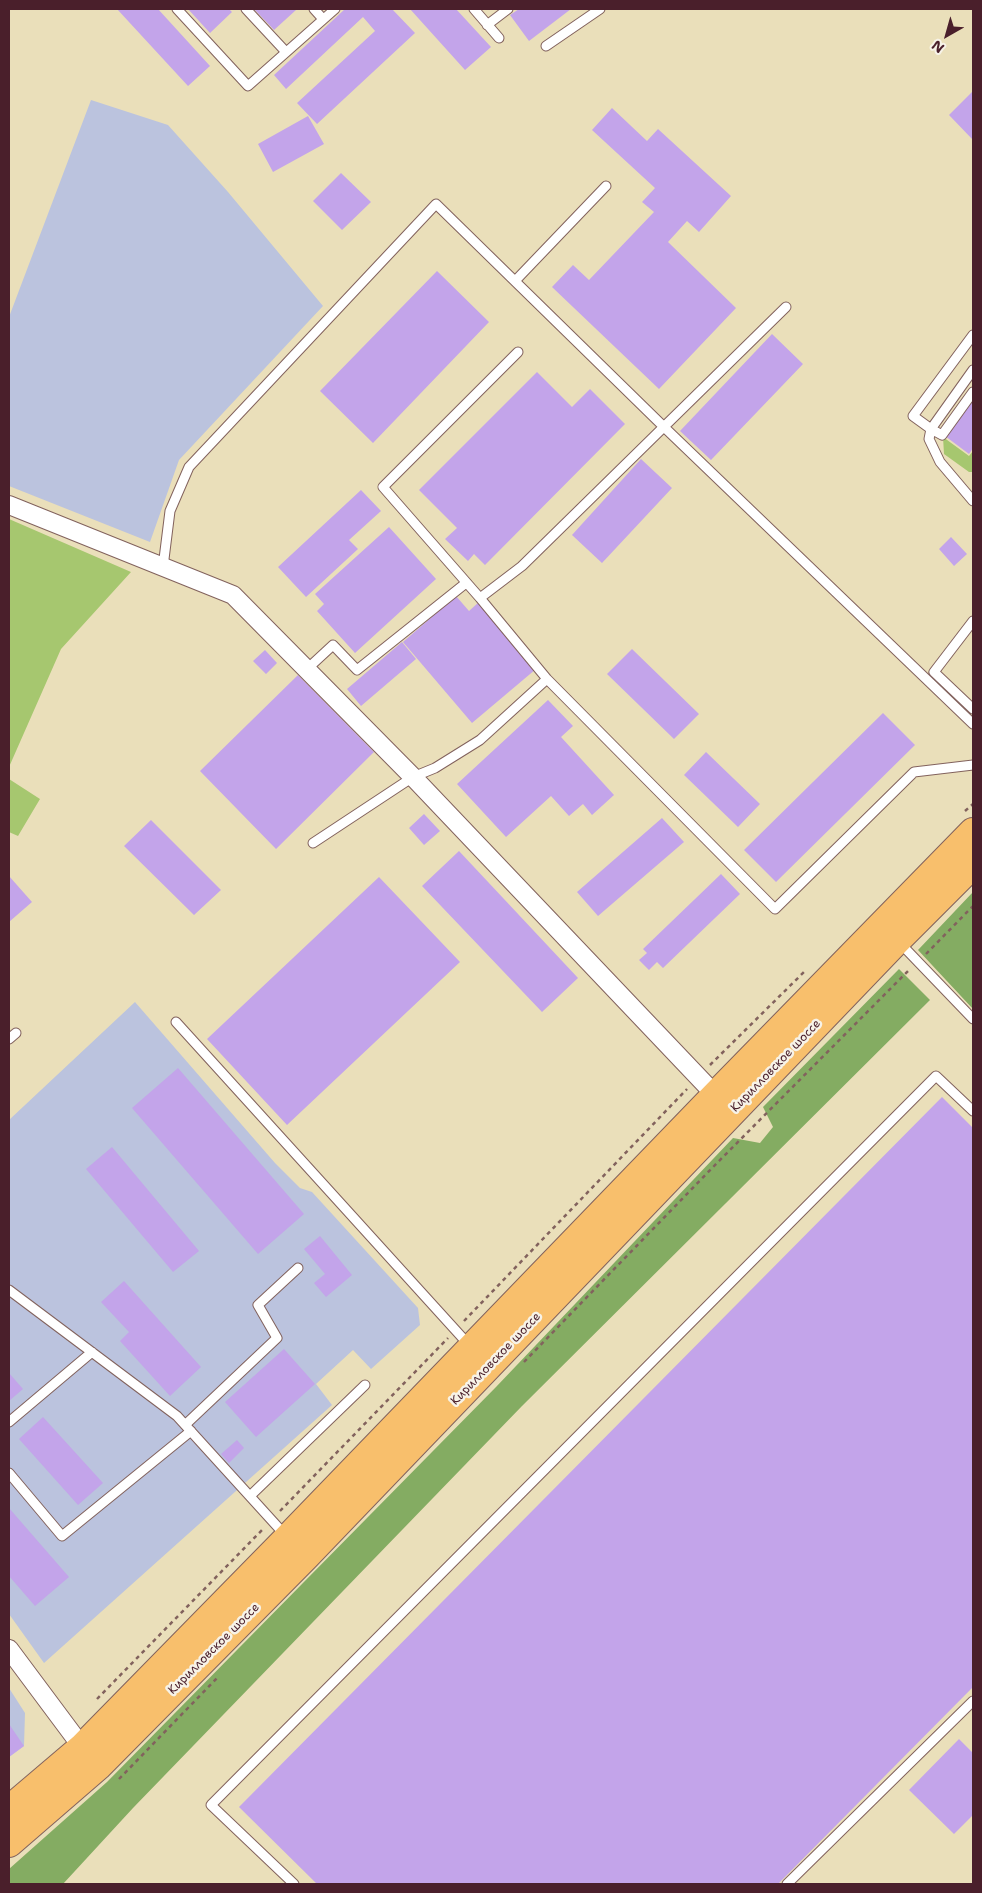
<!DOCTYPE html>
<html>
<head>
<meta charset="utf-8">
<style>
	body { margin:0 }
	#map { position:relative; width:982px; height:1893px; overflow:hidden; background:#eadfba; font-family:"Shantell Sans",sans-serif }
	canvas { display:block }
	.frame { position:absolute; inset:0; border:10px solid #4a1f2b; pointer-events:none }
	.north { position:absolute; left:922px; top:10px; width:50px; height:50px; -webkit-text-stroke:4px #f7f3e8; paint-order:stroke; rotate:218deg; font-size:14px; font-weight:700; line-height:20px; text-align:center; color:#4a1f2b }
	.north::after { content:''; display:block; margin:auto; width:18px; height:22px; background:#4a1f2b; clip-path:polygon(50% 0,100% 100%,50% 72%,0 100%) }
</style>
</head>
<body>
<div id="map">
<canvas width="982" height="1893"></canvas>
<div class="frame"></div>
<div class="north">N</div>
</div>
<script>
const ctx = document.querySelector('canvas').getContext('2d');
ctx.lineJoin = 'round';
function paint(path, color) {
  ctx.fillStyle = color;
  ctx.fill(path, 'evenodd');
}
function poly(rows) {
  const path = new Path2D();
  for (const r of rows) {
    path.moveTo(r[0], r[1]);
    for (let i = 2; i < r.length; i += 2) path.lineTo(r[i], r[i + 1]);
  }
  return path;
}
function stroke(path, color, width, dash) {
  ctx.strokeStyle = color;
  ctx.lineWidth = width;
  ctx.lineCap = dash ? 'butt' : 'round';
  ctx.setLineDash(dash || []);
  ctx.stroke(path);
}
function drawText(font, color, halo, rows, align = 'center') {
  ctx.font = font + ' "Shantell Sans",sans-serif';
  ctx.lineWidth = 5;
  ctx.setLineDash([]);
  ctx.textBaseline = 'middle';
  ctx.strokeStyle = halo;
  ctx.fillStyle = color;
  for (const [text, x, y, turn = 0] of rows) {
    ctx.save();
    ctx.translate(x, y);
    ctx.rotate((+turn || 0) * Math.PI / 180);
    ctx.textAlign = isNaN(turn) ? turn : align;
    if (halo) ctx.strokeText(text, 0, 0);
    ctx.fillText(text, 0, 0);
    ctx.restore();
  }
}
paint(poly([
	[91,100,168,125,228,192,323,306,179,460,150,542,9,486,9,317],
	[135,1002,275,1163,300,1188,312,1192,418,1308,420,1325,371,1369,353,1350,316,1384,332,1405,44,1663,9,1614,9,1120],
	[9,1688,25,1713,24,1746,9,1757]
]), '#bbc3de');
paint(poly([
	[943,437,969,456,973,451,973,472,969,472,944,454],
	[9,519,131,572,61,649,9,767,9,687,10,683,9,682],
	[9,779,40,799,18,836,9,832]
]), '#a6c76f');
paint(poly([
	[973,892,973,1009,918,950],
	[899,969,930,1000,522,1406,133,1808,63,1884,9,1884,9,1869,107,1782,496,1387,733,1138,760,1143,773,1127,763,1107]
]), '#84ac62');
paint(poly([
	[117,9,158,9,210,66,188,86],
	[188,9,229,9,232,12,210,33],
	[254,9,295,9,296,10,274,30],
	[345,9,392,9,415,33,317,124,297,103,375,31,363,17,286,89,274,75],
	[410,9,456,9,491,47,465,70],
	[519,9,571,9,529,41,510,15],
	[973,91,973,140,949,115],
	[612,108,647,141,658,129,731,196,699,232,687,221,668,242,736,308,659,389,552,287,573,265,589,280,654,212,642,202,655,188,592,130],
	[308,116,324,144,273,172,258,144],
	[341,173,371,202,342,230,313,201],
	[437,271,489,322,373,443,320,391],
	[772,334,803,364,711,460,680,431],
	[537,372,572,407,590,389,625,424,485,565,474,554,468,561,445,539,457,528,419,490],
	[973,397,973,448,969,454,945,436],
	[641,459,672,488,602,563,572,535],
	[361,490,381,511,349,540,358,549,306,597,278,567],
	[389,527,436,579,355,653,317,611,324,604,315,594],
	[951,537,967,554,954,566,939,549],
	[456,596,469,611,479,602,536,669,472,723,403,642],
	[402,642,416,659,361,706,347,689],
	[632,649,699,714,674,739,607,674],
	[265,650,277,663,266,674,253,661],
	[298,675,374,752,276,849,200,771],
	[548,700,573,726,561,737,614,795,592,815,583,804,569,816,551,796,506,837,457,784],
	[883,713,915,745,776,882,744,850],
	[706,752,760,804,738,827,684,775],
	[424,814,440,831,424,845,409,828],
	[662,818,684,842,598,916,577,892],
	[151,820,221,890,194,915,124,846],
	[459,851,578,978,542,1012,422,886],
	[721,874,740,894,663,968,657,962,649,970,639,960,647,953,643,949],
	[9,876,32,902,9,922],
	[379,877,460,962,287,1125,207,1039],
	[178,1068,304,1214,258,1254,132,1108],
	[942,1097,973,1128,973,1687,778,1884,317,1884,239,1807],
	[112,1147,199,1251,173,1272,86,1169],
	[320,1236,352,1275,326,1297,314,1283,325,1274,304,1249],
	[124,1281,201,1367,170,1396,120,1341,129,1332,101,1302],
	[284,1349,315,1384,256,1437,225,1402],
	[9,1373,23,1389,9,1401],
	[43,1417,103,1483,78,1505,19,1439],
	[237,1440,244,1448,229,1463,221,1454],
	[9,1508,69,1577,35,1606,9,1576],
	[9,1724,24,1746,9,1757],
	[959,1739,973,1753,973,1815,954,1834,909,1790]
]), '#c3a4ea');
const lane = poly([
	[177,9,248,86,335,9],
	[246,9,286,52],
	[314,9,323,19],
	[474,9,499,38],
	[487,25,508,9],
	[546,46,600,9],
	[515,281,606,186],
	[973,335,913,416,931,429,942,435,973,392],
	[518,352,383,487,480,598,547,679,775,909,914,772,973,765],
	[973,370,931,429,929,439,940,462,973,501],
	[163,567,170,511,189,467,436,204,664,427,973,724],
	[480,598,522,566,786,307],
	[973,621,934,672,973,709],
	[306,670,333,645,357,670,466,583],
	[313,843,413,777,435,768,480,740,547,679],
	[899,942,973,1019],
	[176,1022,469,1345],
	[9,1039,16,1033],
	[9,1290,177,1416,286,1536],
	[9,1422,92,1352],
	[185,1425,277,1338,258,1305,298,1268],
	[9,1473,62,1536,191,1431],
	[250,1496,365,1385],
	[294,1884,211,1805,936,1076,973,1111],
	[787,1884,973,1701]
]);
const street = poly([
	[9,505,233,595,413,777,723,1103],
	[9,1649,88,1755]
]);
const primary = poly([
	[9,1810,82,1748,288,1538,715,1096,973,832],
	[9,1843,98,1766,305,1557,897,940,973,864]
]);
stroke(lane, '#82625d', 11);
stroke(street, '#82625d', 20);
stroke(primary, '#82625d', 30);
stroke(poly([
	[965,811,973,804],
	[926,954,973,906],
	[710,1065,804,972],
	[464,1321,687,1089],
	[524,1362,717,1163,909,970],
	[280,1511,448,1338],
	[97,1699,264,1528],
	[119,1779,219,1676]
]), '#82625d', 2.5, [4, 4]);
stroke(lane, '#fff', 9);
stroke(street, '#fff', 18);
stroke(primary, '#f8bf6c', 28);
drawText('12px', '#4a1f2b', '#f7f3e8', [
	["Кирилловское шоссе",776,1066,-46],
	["Кирилловское шоссе",496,1359,-46],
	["Кирилловское шоссе",214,1649,-45]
]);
</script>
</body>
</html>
